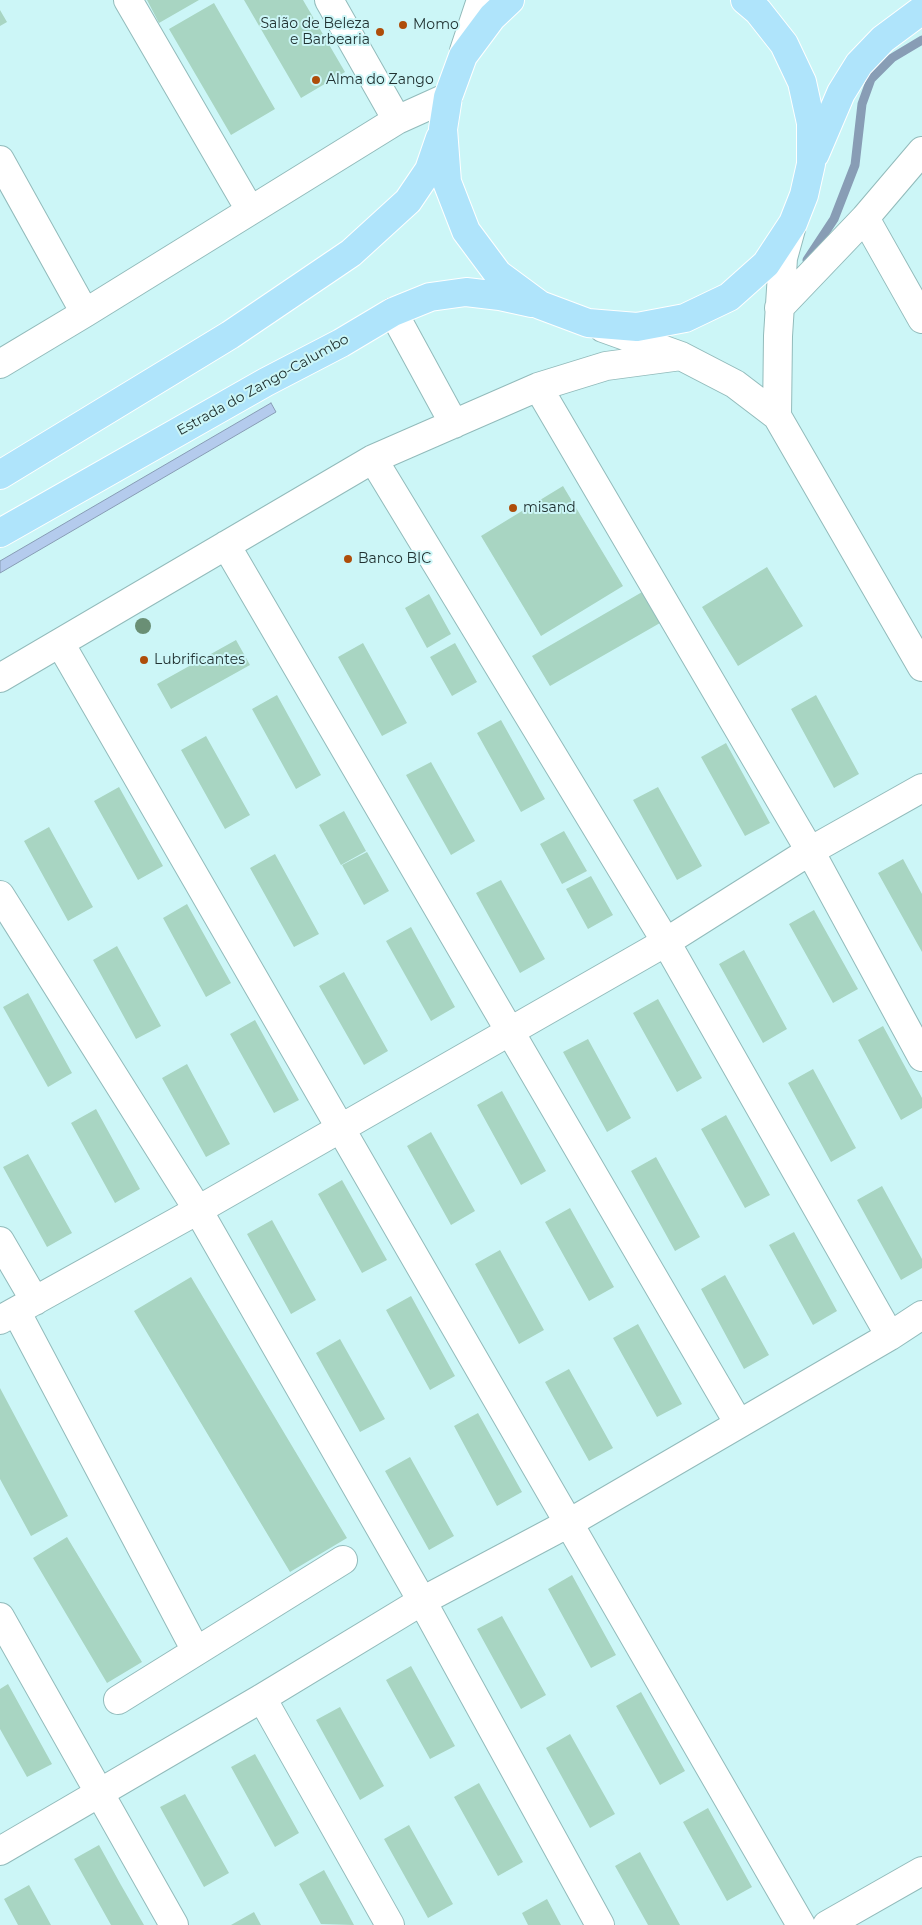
<!DOCTYPE html>
<html>
<head>
<meta charset="utf-8">
<style>
	body { margin:0 }
	canvas { display:block; background:#ccf6f7 }
</style>
</head>
<body>
<canvas width="922" height="1925"></canvas>
<script>
const ctx = document.querySelector('canvas').getContext('2d');
ctx.lineJoin = 'round';
function paint(path, color) {
  ctx.fillStyle = color;
  ctx.fill(path, 'evenodd');
}
function poly(rows) {
  const path = new Path2D();
  for (const r of rows) {
    path.moveTo(r[0], r[1]);
    for (let i = 2; i < r.length; i += 2) path.lineTo(r[i], r[i + 1]);
  }
  return path;
}
function stroke(path, color, width, dash) {
  ctx.strokeStyle = color;
  ctx.lineWidth = width;
  ctx.lineCap = dash ? 'butt' : 'round';
  ctx.setLineDash(dash || []);
  ctx.stroke(path);
}
function drawText(font, color, halo, rows, align = 'center') {
  ctx.font = font + ' Montserrat,sans-serif';
  ctx.lineWidth = 4;
  ctx.setLineDash([]);
  ctx.textBaseline = 'middle';
  ctx.strokeStyle = halo;
  ctx.fillStyle = color;
  for (const [text, x, y, turn = 0] of rows) {
    ctx.save();
    ctx.translate(x, y);
    ctx.rotate((+turn || 0) * Math.PI / 180);
    ctx.textAlign = isNaN(turn) ? turn : align;
    if (halo) ctx.strokeText(text, 0, 0);
    ctx.fillText(text, 0, 0);
    ctx.restore();
  }
}
const water = poly([
	[271,403,276,412,0,573,0,561,271,403]
]);
paint(water, '#b4cbed');
stroke(water, '#889db5', 1);
stroke(poly([
	[807,260,834,219,855,165,862,104,871,79,892,58,922,40]
]), '#889db5', 9);
paint(poly([
	[147,0,199,0,159,23],
	[244,0,303,0,345,72,301,98],
	[214,3,275,109,231,135,169,29],
	[0,10,7,22,0,26],
	[563,486,623,586,541,636,481,536],
	[767,567,803,626,738,666,702,607],
	[649,588,667,619,550,686,532,656],
	[429,594,451,634,427,648,405,608],
	[236,640,250,665,171,709,157,684],
	[363,643,407,723,382,736,338,657],
	[455,643,477,682,452,696,430,657],
	[277,695,321,775,296,789,252,709],
	[816,695,859,774,834,788,791,709],
	[501,720,545,799,521,812,477,733],
	[206,736,250,815,225,829,181,750],
	[726,743,770,823,745,836,701,757],
	[431,762,475,841,451,855,406,775],
	[119,787,163,866,138,880,94,801],
	[658,787,702,866,677,880,633,800],
	[344,811,366,851,341,865,319,825],
	[49,827,93,907,68,921,24,841],
	[564,831,587,871,562,884,540,844],
	[367,852,389,891,364,905,342,865],
	[275,854,319,934,294,947,250,868],
	[903,859,922,894,922,952,878,873],
	[591,876,613,915,588,929,566,889],
	[501,880,545,959,520,973,476,893],
	[187,904,231,983,206,997,163,918],
	[814,910,858,989,833,1003,789,924],
	[411,927,455,1007,431,1021,386,941],
	[117,946,161,1026,136,1039,93,960],
	[744,950,787,1029,763,1043,719,964],
	[344,972,388,1051,364,1065,319,986],
	[28,993,72,1073,48,1087,3,1007],
	[658,999,702,1078,677,1092,633,1013],
	[255,1020,299,1100,274,1113,230,1034],
	[883,1026,922,1098,922,1108,901,1120,858,1040],
	[588,1039,631,1118,607,1132,563,1052],
	[187,1064,230,1144,206,1157,162,1078],
	[813,1069,856,1148,831,1162,788,1083],
	[502,1091,546,1171,521,1185,477,1105],
	[96,1109,140,1189,115,1203,71,1123],
	[726,1115,770,1195,745,1208,701,1129],
	[431,1132,475,1211,451,1225,407,1146],
	[28,1154,72,1233,47,1247,3,1167],
	[656,1157,700,1237,675,1251,631,1171],
	[342,1180,387,1260,362,1273,318,1194],
	[882,1186,922,1259,922,1268,901,1280,857,1200],
	[570,1208,614,1287,589,1301,545,1222],
	[272,1220,316,1300,291,1314,247,1234],
	[794,1232,837,1311,813,1325,769,1245],
	[500,1250,544,1330,519,1344,475,1264],
	[725,1275,769,1355,744,1369,701,1289],
	[191,1277,347,1538,290,1572,134,1311],
	[411,1296,455,1376,430,1390,386,1310],
	[638,1324,682,1404,657,1417,613,1338],
	[340,1339,385,1419,360,1432,316,1353],
	[569,1369,613,1448,589,1461,545,1382],
	[0,1388,68,1516,31,1536,0,1479],
	[478,1413,522,1492,497,1506,454,1426],
	[410,1457,454,1536,429,1550,385,1471],
	[67,1537,142,1662,107,1683,33,1558],
	[572,1575,616,1655,591,1668,548,1589],
	[502,1616,546,1695,521,1709,477,1629],
	[411,1666,455,1746,430,1759,386,1680],
	[8,1684,52,1764,27,1777,0,1729,0,1689],
	[641,1692,685,1771,660,1785,616,1706],
	[340,1707,384,1786,360,1800,316,1720],
	[570,1734,615,1814,590,1828,546,1748],
	[255,1754,299,1833,275,1847,231,1767],
	[479,1783,523,1862,498,1876,454,1797],
	[185,1794,229,1873,204,1887,160,1807],
	[708,1808,752,1887,727,1901,683,1822],
	[409,1825,453,1904,428,1918,384,1839],
	[99,1845,121,1885,144,1925,111,1925,74,1859],
	[640,1852,662,1892,680,1925,648,1925,615,1866],
	[324,1870,346,1910,354,1925,321,1924,299,1884],
	[29,1885,51,1925,18,1925,4,1899],
	[547,1899,561,1925,528,1925,522,1913],
	[254,1912,261,1925,231,1925]
]), '#a8d5c2');
const minor = poly([
	[128,0,250,210],
	[329,0,397,120],
	[464,51,481,0],
	[0,160,85,313],
	[865,218,922,319],
	[779,308,865,218,922,151],
	[393,312,454,424],
	[603,328,681,356,735,384,777,416,922,667],
	[0,364,85,313,397,120,448,97],
	[538,387,810,851,922,1057],
	[777,416,778,336,783,258,791,229],
	[373,459,666,942,890,1336],
	[226,545,739,1424],
	[60,643,801,1925],
	[0,678,373,459,538,387,606,366,681,356],
	[0,895,198,1210,422,1601,600,1925],
	[0,1241,35,1301],
	[16,1311,196,1651],
	[0,1320,198,1210,666,942,810,851,922,788],
	[0,1617,174,1925],
	[262,1698,390,1925],
	[118,1700,343,1560],
	[0,1851,262,1698,422,1601,569,1523,890,1336,922,1315],
	[827,1925,922,1871]
]);
const major = poly([
	[510,0,492,17,463,56,448,97,443,129,447,182,466,231,498,274,540,305,588,323,637,327,685,318,729,297,766,264,793,223,804,195,811,164,811,123,802,82,784,44,758,11,745,0],
	[815,154,841,93,859,64,883,39,922,10],
	[0,475,230,335,351,253,408,201,429,170,440,138],
	[0,533,266,382,341,343,393,312,430,297,466,292,500,296,532,303]
]);
stroke(minor, '#92bbbb', 30);
stroke(major, '#fff', 30);
stroke(minor, '#fff', 28);
stroke(major, '#afe4fb', 28);
ctx.fillStyle = '#6a8f75';
for (const [x, y] of [
	[143,626]
]) {
  ctx.beginPath();
  ctx.arc(x, y, 8, 0, 2 * Math.PI);
  ctx.fill();
}
for (const [x, y, r, color] of [
	[403,25,5,"#ae4d0a"],
	[380,32,5,"#ae4d0a"],
	[316,80,5,"#ae4d0a"],
	[513,508,5,"#ae4d0a"],
	[348,559,5,"#ae4d0a"],
	[144,660,5,"#ae4d0a"]
]) {
  const dot = new Path2D();
  dot.arc(x, y, r, 0, 2 * Math.PI);
  ctx.fillStyle = color;
  ctx.fill(dot);
  stroke(dot, '#ccf6f7', 2);
}
drawText('14px', '#213232', '#ccf6f7', [
	["Salão de Beleza",370,24,"right"],
	["e Barbearia",370,40,"right"],
	["Momo",413,25],
	["Alma do Zango",326,80],
	["misand",523,508],
	["Banco BIC",358,559],
	["Lubrificantes",154,660]
], 'left');
drawText('14px', '#213232', '#ccf6f7', [
	["Estrada do Zango-Calumbo",263,385,-29]
]);
</script>
</body>
</html>
